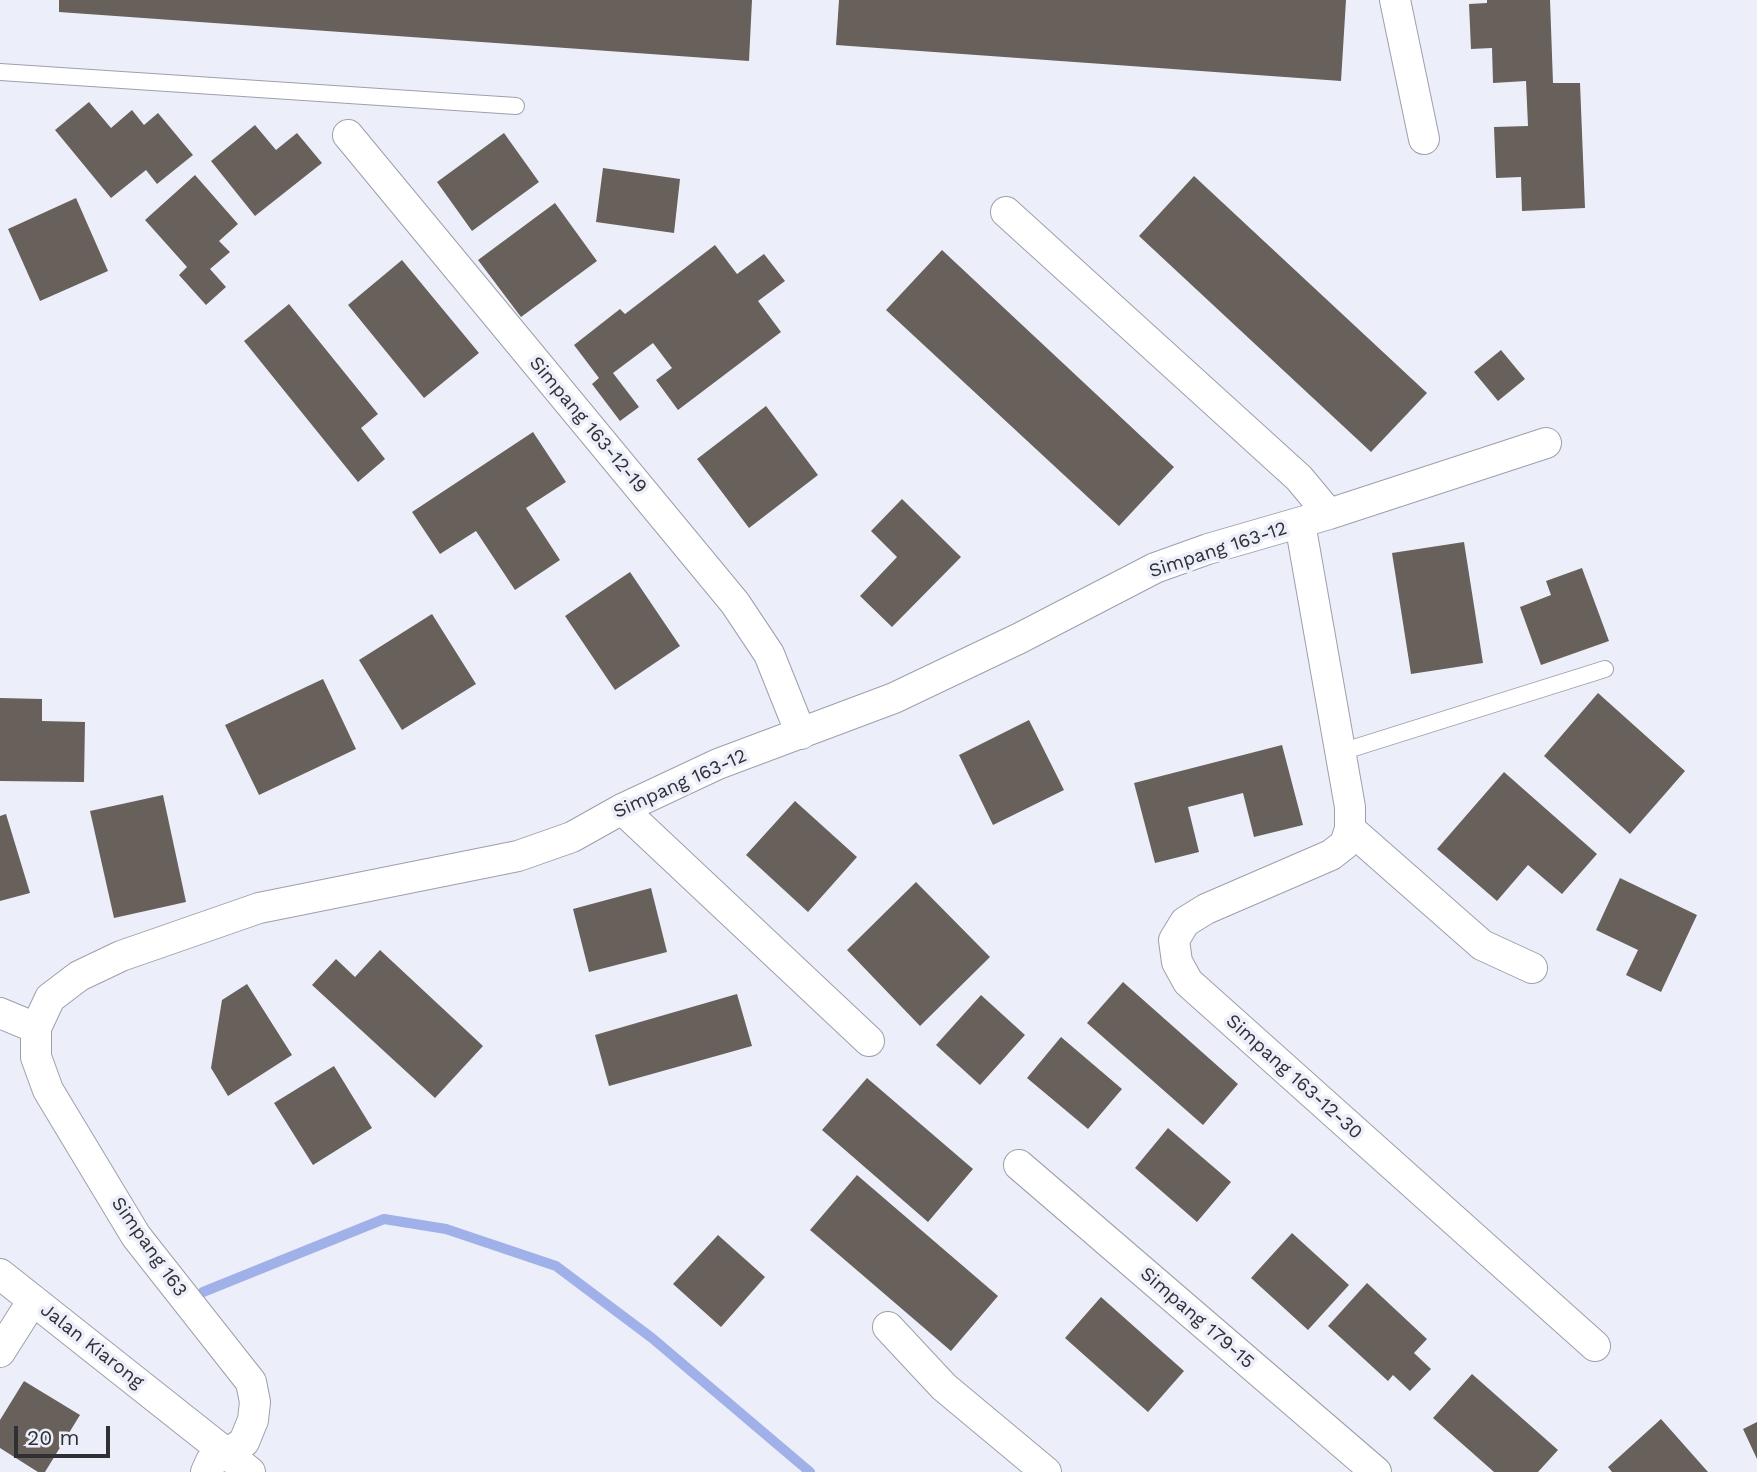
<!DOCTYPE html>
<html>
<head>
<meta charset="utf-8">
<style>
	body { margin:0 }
	#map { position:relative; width:1757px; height:1472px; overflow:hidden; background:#eceffa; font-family:"Work Sans",sans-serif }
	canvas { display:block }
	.scale { position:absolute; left:14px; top:1426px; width:96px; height:32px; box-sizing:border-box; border:4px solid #2f3034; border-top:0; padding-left:9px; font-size:21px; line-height:24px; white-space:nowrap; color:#2f3034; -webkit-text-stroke:5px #eceffa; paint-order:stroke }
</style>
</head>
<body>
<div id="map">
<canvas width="1757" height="1472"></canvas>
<div class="scale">20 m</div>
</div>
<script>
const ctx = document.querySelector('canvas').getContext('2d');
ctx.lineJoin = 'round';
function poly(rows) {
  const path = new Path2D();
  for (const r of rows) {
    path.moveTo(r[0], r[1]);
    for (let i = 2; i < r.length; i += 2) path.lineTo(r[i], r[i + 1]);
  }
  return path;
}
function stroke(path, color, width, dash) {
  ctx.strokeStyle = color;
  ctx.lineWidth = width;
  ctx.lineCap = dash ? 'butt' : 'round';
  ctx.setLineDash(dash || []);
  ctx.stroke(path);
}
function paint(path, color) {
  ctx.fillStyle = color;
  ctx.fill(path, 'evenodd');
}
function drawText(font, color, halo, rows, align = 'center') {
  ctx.font = font + ' "Work Sans",sans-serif';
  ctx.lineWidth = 7;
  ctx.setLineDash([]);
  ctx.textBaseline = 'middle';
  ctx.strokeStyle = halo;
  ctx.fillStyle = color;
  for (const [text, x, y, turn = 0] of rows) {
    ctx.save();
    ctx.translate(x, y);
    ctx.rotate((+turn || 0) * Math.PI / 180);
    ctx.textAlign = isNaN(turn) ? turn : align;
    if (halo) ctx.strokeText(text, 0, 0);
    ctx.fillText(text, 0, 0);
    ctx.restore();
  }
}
stroke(poly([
	[203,1292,384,1219,446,1229,556,1266,652,1338,810,1472]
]), '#a0b0e9', 10);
paint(poly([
	[59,0,752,0,749,61,59,12],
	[839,0,1346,0,1341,81,836,45],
	[1487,0,1550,0,1553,83,1580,83,1585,208,1522,211,1521,177,1496,178,1494,127,1528,126,1526,81,1493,83,1492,48,1471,49,1469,4,1487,3],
	[89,102,111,128,132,110,144,125,158,113,193,155,157,184,146,170,111,198,55,130],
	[255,125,276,150,297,133,322,163,255,216,211,161],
	[504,133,539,182,472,231,437,182],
	[603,168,680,179,674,233,596,222],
	[195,175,238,224,219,241,230,252,210,269,226,287,206,305,179,275,187,267,145,220],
	[1194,176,1427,393,1371,452,1139,236],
	[76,198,108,271,40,301,8,229],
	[555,203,597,261,521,317,478,260],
	[715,245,737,274,764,254,785,281,758,301,781,332,678,410,656,380,672,368,653,343,613,373,639,407,620,421,592,384,599,378,574,345,620,309,625,314],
	[942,250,1174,467,1119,526,886,310],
	[402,260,479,353,424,398,348,305],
	[289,304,378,414,361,428,385,459,358,482,244,341],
	[1501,350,1525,379,1498,401,1474,372],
	[766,406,818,475,749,528,697,459],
	[533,432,566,482,526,508,560,560,515,590,476,531,440,554,412,512],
	[902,499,961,557,892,627,860,596,897,557,871,531],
	[1464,542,1483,663,1411,674,1392,553],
	[1582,568,1609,641,1541,665,1520,607,1551,595,1546,581],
	[630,572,680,646,615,690,565,616],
	[432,614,476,684,402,730,359,660],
	[323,679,356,749,259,795,225,725],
	[1598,693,1685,771,1630,834,1544,756],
	[0,698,42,699,42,721,85,722,84,782,0,781],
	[1029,720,1064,790,993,825,959,755],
	[1282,745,1303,825,1254,837,1243,793,1188,807,1199,852,1155,863,1134,783],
	[1504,772,1597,854,1562,894,1528,865,1497,901,1437,849],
	[163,795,186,902,114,918,90,811],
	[795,801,857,857,808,912,746,855],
	[6,814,30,893,0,901,0,816],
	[1620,878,1697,915,1661,992,1626,975,1638,950,1596,930],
	[916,882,990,957,920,1026,847,950],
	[651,888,667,952,589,972,573,909],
	[380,950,483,1046,435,1098,312,985,336,959,355,977],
	[1123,982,1238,1084,1203,1125,1087,1023],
	[247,984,292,1055,228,1096,211,1068,222,1000],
	[737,994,752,1046,609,1086,595,1035],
	[981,995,1025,1035,980,1085,936,1045],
	[1061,1037,1122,1089,1088,1129,1027,1078],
	[334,1066,372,1128,313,1165,274,1103],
	[867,1078,973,1169,928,1222,822,1130],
	[1168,1128,1231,1182,1197,1222,1135,1168],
	[857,1175,998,1296,951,1351,810,1230],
	[1292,1233,1349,1285,1308,1330,1251,1278],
	[718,1235,765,1277,721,1327,673,1284],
	[1367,1283,1427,1339,1414,1353,1431,1369,1410,1391,1393,1375,1388,1381,1328,1326],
	[1101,1297,1184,1371,1148,1412,1065,1338],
	[1472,1374,1558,1450,1538,1472,1494,1472,1433,1418],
	[24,1381,80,1415,45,1472,38,1472,0,1448,0,1420],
	[1661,1419,1708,1472,1612,1472,1608,1467],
	[1757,1422,1757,1459,1743,1429]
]), '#68605a');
const lane = poly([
	[0,72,516,106],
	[1341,752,1605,669]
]);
const street = poly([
	[1395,0,1424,139],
	[348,135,735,603,769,654,801,734],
	[1006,212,1299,478,1329,514],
	[1300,523,1350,807,1350,829,1345,844,1331,855,1206,909,1185,922,1174,940,1177,962,1188,982,1595,1346],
	[622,809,869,1041],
	[1350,829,1482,945,1532,968],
	[0,1013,36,1028],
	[1019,1165,1376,1472],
	[0,1274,250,1472],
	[888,1327,944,1387,1046,1472],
	[0,1352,33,1300],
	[206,1472,211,1461,228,1453,244,1442,253,1420,255,1402,251,1382,136,1236,48,1090,36,1057,36,1028,50,998,79,976,121,956,259,908,518,856,572,837,622,809,718,764,894,698,1020,638,1155,568,1208,549,1329,514,1546,443]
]);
stroke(lane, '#9da0aa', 18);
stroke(street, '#9da0aa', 32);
stroke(lane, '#fff', 16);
stroke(street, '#fff', 30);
drawText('19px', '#2f3034', '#eceffa', [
	["Simpang 163-12-19",588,425,50],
	["Simpang 163-12",1218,550,-18],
	["Simpang 163-12",680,784,-24],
	["Simpang 163-12-30",1294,1077,42],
	["Simpang 163",149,1247,55],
	["Simpang 179-15",1197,1318,41],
	["Jalan Kiarong",92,1346,38]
]);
</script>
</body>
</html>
